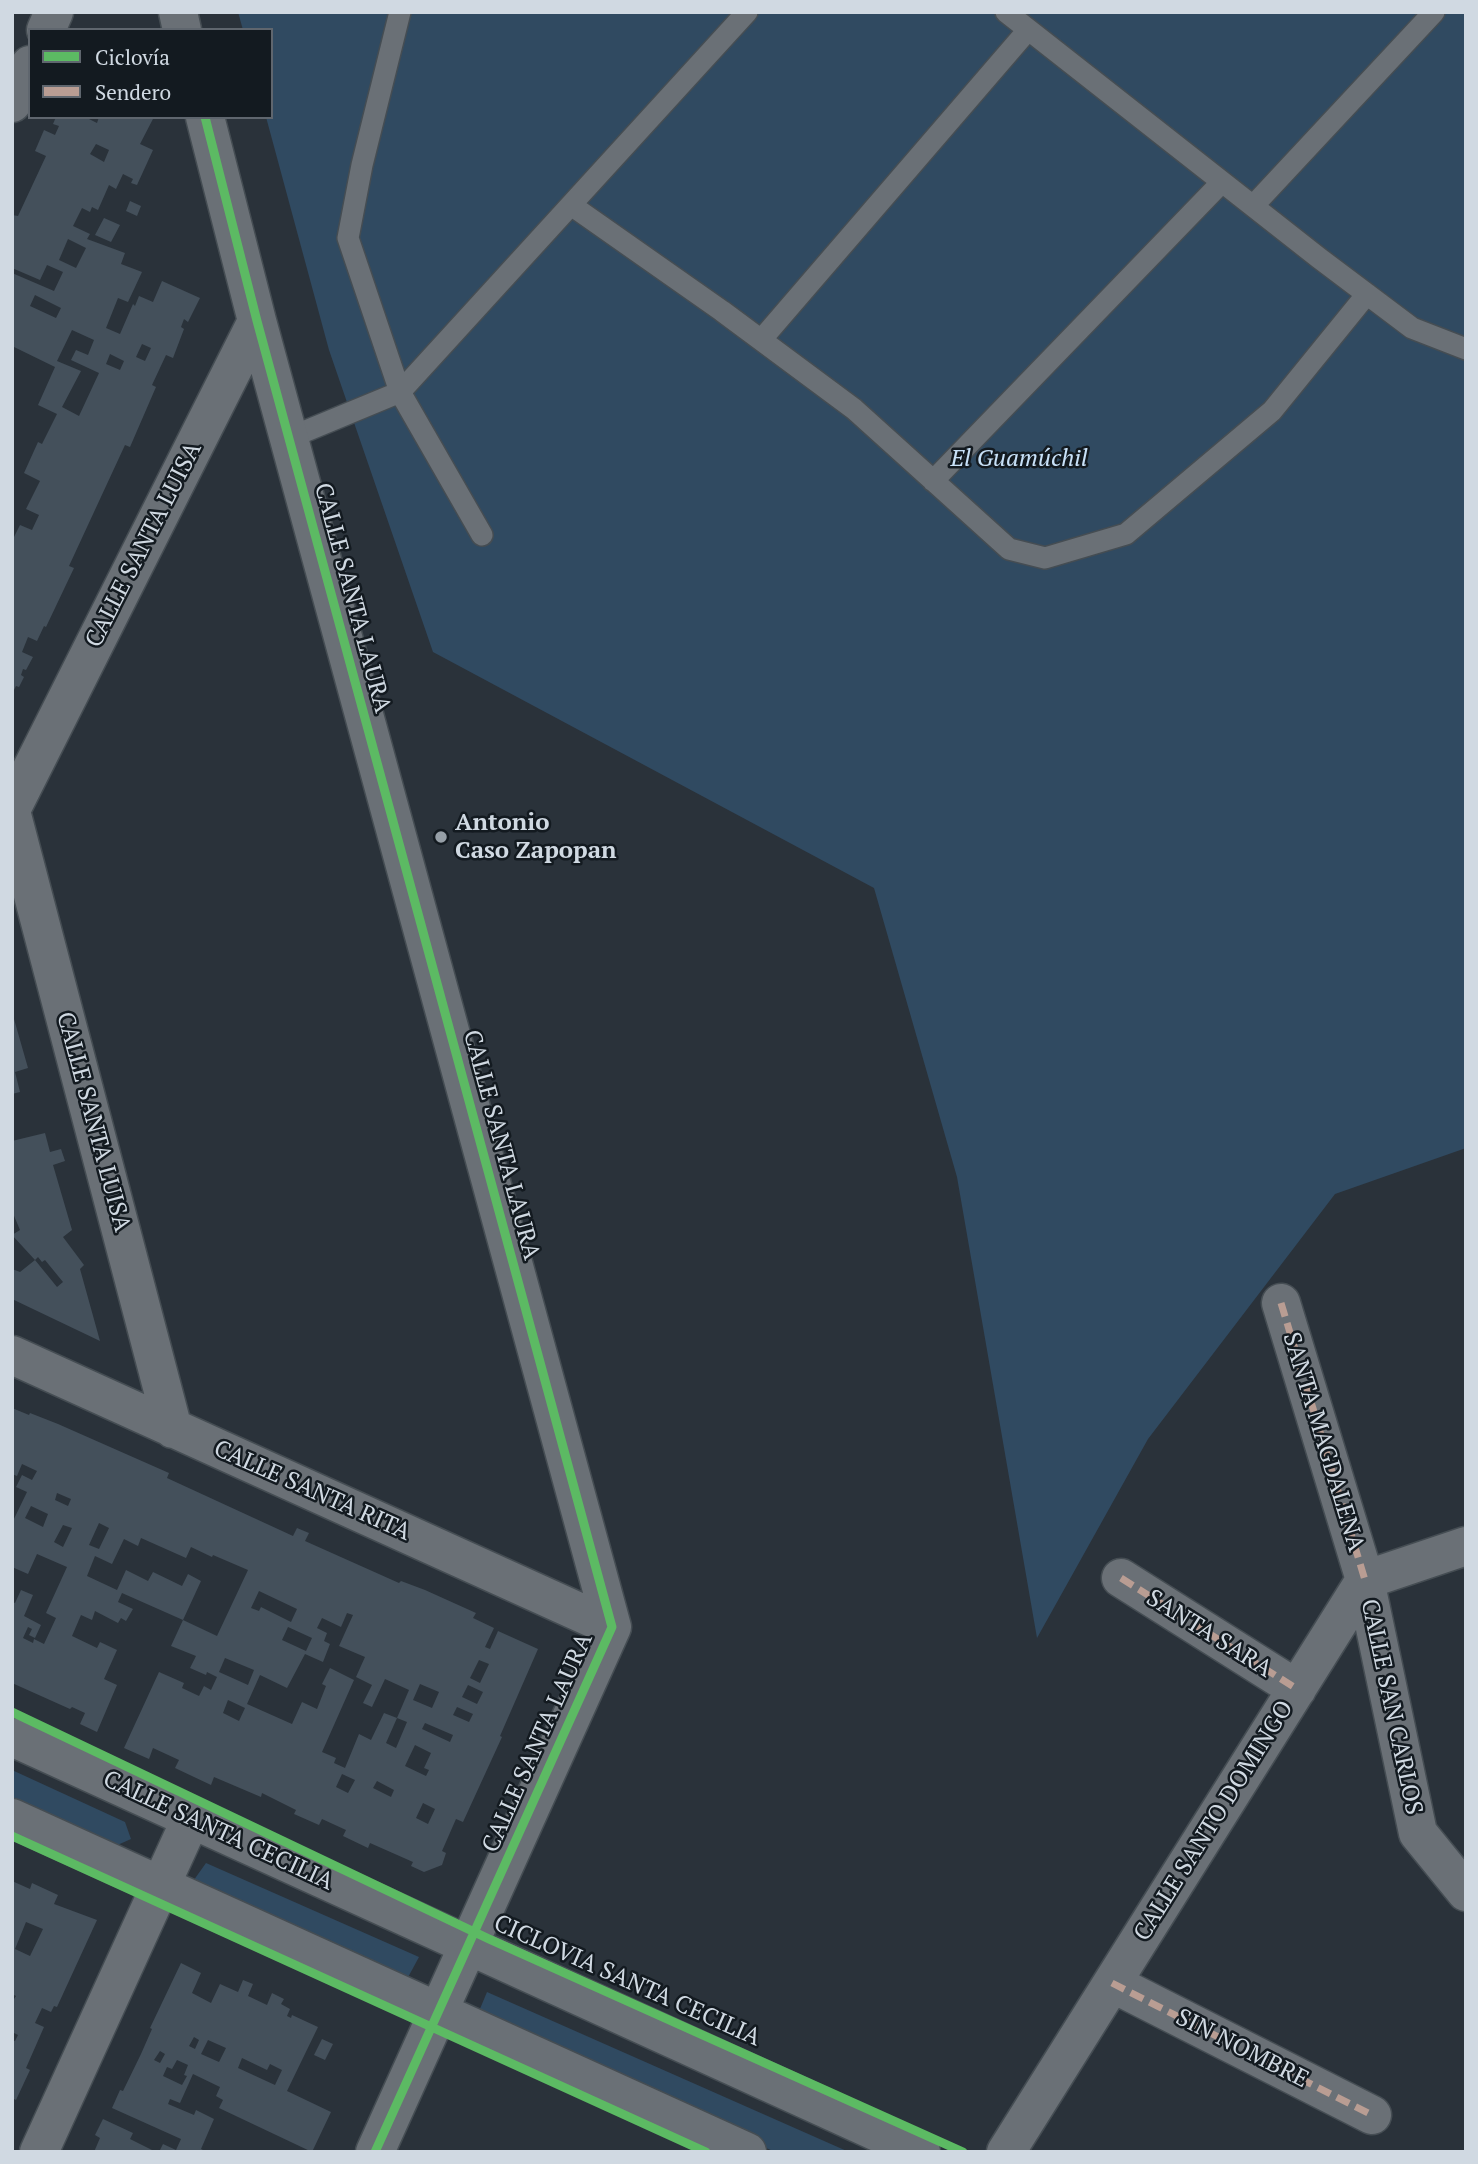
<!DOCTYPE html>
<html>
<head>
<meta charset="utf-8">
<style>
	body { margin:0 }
	#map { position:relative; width:1478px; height:2164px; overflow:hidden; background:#2a323a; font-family:"PT Serif",serif }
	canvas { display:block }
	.frame { position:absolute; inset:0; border:14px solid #d0d9e2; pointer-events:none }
	.legend { position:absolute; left:28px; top:28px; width:245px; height:91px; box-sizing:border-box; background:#131a20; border:2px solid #5f666e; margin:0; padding:9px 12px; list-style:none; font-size:21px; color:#d0d9e2 }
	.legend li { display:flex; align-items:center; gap:14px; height:35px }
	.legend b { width:35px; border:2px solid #5f666e }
</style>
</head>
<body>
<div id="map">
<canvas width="1478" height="2164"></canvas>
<div class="frame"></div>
<ul class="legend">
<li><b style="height:9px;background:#5cba63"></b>Ciclovía</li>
<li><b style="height:9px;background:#b99d93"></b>Sendero</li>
</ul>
</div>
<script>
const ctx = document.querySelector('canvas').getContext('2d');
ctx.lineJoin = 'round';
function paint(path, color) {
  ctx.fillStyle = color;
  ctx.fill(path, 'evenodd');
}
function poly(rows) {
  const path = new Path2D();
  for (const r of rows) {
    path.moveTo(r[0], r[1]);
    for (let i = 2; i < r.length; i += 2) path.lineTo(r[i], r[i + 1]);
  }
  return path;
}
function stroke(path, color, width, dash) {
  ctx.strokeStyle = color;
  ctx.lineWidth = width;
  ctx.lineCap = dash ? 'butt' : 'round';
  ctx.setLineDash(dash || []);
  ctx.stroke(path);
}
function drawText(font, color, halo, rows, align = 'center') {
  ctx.font = font + ' "PT Serif",serif';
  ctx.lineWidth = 5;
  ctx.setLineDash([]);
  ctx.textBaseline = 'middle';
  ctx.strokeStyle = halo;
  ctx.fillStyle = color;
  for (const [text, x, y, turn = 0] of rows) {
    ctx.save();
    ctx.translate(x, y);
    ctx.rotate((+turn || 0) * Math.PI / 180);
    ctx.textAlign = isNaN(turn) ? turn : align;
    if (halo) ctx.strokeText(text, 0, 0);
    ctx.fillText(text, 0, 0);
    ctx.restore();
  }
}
paint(poly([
	[238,12,1466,12,1466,1148,1335,1194,1148,1439,1037,1638,957,1177,874,888,433,652,329,350,266,117,271,117,271,30,243,30],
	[12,1770,125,1822,131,1839,113,1847,12,1804],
	[206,1863,419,1957,406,1981,191,1884],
	[487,1992,849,2152,775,2152,477,2016]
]), '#304a61');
paint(poly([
	[56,117,85,117,97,123,99,117,154,117,140,144,153,150,137,185,131,183,133,179,123,174,116,189,109,185,98,210,92,207,90,212,82,208,73,226,90,234,87,239,125,253,121,264,142,272,128,302,118,298,106,328,120,334,133,304,135,306,139,296,153,302,162,281,200,298,188,322,184,319,181,327,184,329,173,358,166,355,152,385,156,387,130,447,125,445,69,566,74,568,46,627,44,626,37,641,28,637,22,652,33,657,26,670,23,669,21,675,24,677,19,687,16,686,12,694,12,541,20,525,32,530,39,515,26,509,40,481,24,473,38,442,42,444,57,414,38,405,55,367,12,346,12,273,54,291,63,272,47,265,40,280,12,268,12,215,18,216,46,156,35,151,44,130,55,135,59,126,53,124],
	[96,144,109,150,104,162,90,154],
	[68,239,86,248,76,268,59,260],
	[35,295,61,308,56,318,30,306],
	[72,330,94,340,88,355,76,350,71,360,99,373,79,416,62,407,81,371,57,361],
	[142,344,151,348,145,361,136,357],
	[110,354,124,361,120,370,106,364],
	[130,201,141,206,137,216,126,211],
	[104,218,120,225,111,242,95,235],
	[12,1012,28,1068,15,1072,20,1092,12,1094],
	[45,1133,50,1152,61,1149,65,1161,53,1165,72,1230,63,1237,84,1265,80,1269,100,1341,12,1299,12,1269,20,1272,35,1260,12,1235,20,1230,12,1211,12,1141],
	[38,1257,42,1262,45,1260,63,1282,57,1287,35,1260],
	[12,1408,29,1415,30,1413,58,1424,169,1473,167,1478,293,1536,297,1528,309,1533,305,1541,399,1583,401,1581,425,1590,476,1613,473,1618,494,1628,485,1647,490,1649,498,1631,538,1649,500,1736,502,1737,463,1822,456,1819,442,1851,446,1853,442,1865,424,1872,411,1866,413,1862,370,1843,368,1848,343,1836,346,1830,322,1819,319,1825,294,1814,296,1810,262,1793,261,1797,214,1777,211,1785,175,1768,179,1760,153,1748,149,1759,124,1748,159,1672,184,1683,182,1688,199,1696,204,1686,211,1690,217,1677,207,1672,206,1675,190,1668,196,1656,171,1646,183,1620,217,1636,248,1570,213,1555,212,1557,191,1547,186,1558,141,1538,138,1546,124,1539,112,1564,95,1556,87,1576,117,1590,126,1570,148,1581,153,1572,182,1586,188,1574,201,1581,183,1620,122,1593,118,1602,133,1609,126,1621,121,1618,118,1623,95,1611,92,1620,81,1615,72,1636,97,1648,100,1642,117,1650,104,1679,117,1685,97,1732,80,1724,85,1713,72,1707,70,1709,12,1683,12,1602,15,1603,21,1590,33,1595,24,1616,41,1625,35,1638,29,1635,32,1629,28,1627,23,1638,33,1643,34,1639,44,1644,56,1618,46,1613,67,1567,37,1554,28,1574,12,1567,12,1523,27,1492,16,1487,22,1475,32,1480,37,1471,22,1464,17,1476,12,1474],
	[57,1493,71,1499,68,1506,55,1500],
	[31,1506,48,1514,43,1527,25,1518],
	[99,1523,109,1528,99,1549,89,1545],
	[63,1525,72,1528,63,1547,54,1542],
	[259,1591,297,1609,291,1622,261,1607,259,1611,251,1608],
	[347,1613,353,1615,339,1646,365,1657,356,1677,372,1685,363,1703,372,1707,385,1679,409,1690,397,1718,384,1713,371,1740,359,1734,345,1768,334,1763,336,1758,322,1752,354,1680,330,1668,322,1684,326,1686,317,1709,302,1702,292,1724,247,1704,260,1675,287,1688,305,1654,323,1662,330,1644,324,1641,327,1633,317,1628,322,1618,341,1627],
	[288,1627,312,1638,306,1651,282,1640],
	[225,1658,254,1670,248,1685,219,1672],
	[479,1660,489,1664,480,1683,470,1678],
	[420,1684,439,1692,432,1708,413,1700],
	[468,1685,483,1692,477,1704,462,1697],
	[228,1700,245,1708,239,1721,223,1713],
	[457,1707,473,1714,469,1722,453,1715],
	[397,1718,407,1722,396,1748,386,1743],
	[425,1723,453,1735,450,1742,422,1729],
	[415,1745,431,1753,424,1768,429,1770,426,1776,405,1766],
	[342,1774,355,1780,348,1793,336,1787],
	[377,1781,394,1790,391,1797,373,1788],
	[423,1803,435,1809,428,1824,416,1818],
	[12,1881,30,1889,32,1883,58,1895,54,1904,97,1920,57,2007,54,2006,51,2012,42,2008,35,2023,44,2027,26,2068,30,2070,16,2100,12,2098,12,2040,15,2041,18,2035,12,2032,12,2002,16,1996,12,1994],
	[26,1922,43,1929,30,1956,15,1949],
	[181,1963,201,1973,192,1993,211,2003,220,1984,238,1992,243,1980,253,1984,248,1996,267,2005,272,1993,284,1999,281,2004,290,2009,287,2016,291,2018,292,2015,318,2027,287,2091,331,2112,312,2152,219,2108,223,2100,216,2096,220,2087,193,2074,180,2103,170,2099,168,2104,194,2115,196,2110,214,2119,201,2149,207,2152,159,2152,163,2144,176,2150,181,2139,112,2108,120,2090,123,2091,141,2054,152,2029,150,2028],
	[194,2037,199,2040,195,2049,189,2046],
	[208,2040,226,2048,219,2062,201,2054],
	[160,2051,165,2054,160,2063,154,2060],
	[242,2058,267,2070,270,2064,282,2070,275,2085,238,2068],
	[177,2060,188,2065,184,2075,187,2076,182,2085,163,2076,167,2067,172,2069],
	[322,2039,333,2044,325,2060,314,2055],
	[103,2119,133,2133,130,2139,156,2152,94,2152,100,2138,95,2135]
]), '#44505b');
const lane = poly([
	[400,12,362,165,348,238,400,392,482,535],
	[1006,12,1319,258,1412,328,1466,349],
	[571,205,722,311,854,409,1009,549,1045,558,1126,534,1272,411,1367,294],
	[1253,206,1434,12],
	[761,340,1028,30],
	[289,438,400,392,747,12],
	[933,481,1222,182]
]);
const street = poly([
	[178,12,182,30],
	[46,30,54,12],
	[12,103,30,65],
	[205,117,257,321,612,1627,375,2152],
	[12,808,257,321],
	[12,815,173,1429],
	[1281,1303,1365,1580,1418,1833,1466,1892],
	[12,1355,612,1627],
	[1121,1578,1297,1689],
	[12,1737,921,2152],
	[12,1818,747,2152],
	[1112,1983,1372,2115],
	[39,2152,191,1819],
	[1006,2152,1365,1580,1466,1546]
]);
stroke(lane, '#454d53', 24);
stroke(street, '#454d53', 41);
stroke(lane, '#6a7076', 21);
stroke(street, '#6a7076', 38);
stroke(poly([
	[1281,1303,1365,1580],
	[1121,1578,1297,1689],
	[1112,1983,1372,2115]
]), '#b99d93', 7, [14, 7]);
stroke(poly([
	[205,117,257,321,612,1627,375,2152],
	[12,1712,489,1939,963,2152],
	[12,1836,706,2152]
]), '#5cba63', 9);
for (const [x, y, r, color] of [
	[441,837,7,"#969fa7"]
]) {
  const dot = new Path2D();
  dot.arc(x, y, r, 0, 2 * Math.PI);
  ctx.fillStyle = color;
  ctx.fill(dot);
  stroke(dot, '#131a20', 2.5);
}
drawText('italic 24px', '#c8e1f8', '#131a20', [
	["El Guamúchil",1019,459]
]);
drawText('24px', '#d0d9e2', '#131a20', [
	["CALLE SANTA LUISA",144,545,-63],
	["CALLE SANTA LAURA",352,598,75],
	["CALLE SANTA LUISA",93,1122,75],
	["CALLE SANTA LAURA",501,1145,75],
	["SANTA MAGDALENA",1323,1442,73],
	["CALLE SANTA RITA",312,1491,24],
	["SANTA SARA",1209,1634,32],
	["CALLE SAN CARLOS",1391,1707,78],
	["CALLE SANTA LAURA",538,1743,-66],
	["CALLE SANTO DOMINGO",1214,1821,-58],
	["CALLE SANTA CECILIA",218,1831,25],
	["CICLOVIA SANTA CECILIA",627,1981,24],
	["SIN NOMBRE",1242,2049,27]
]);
drawText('bold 24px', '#d0d9e2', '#131a20', [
	["Antonio",455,823],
	["Caso Zapopan",455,851]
], 'left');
</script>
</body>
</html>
